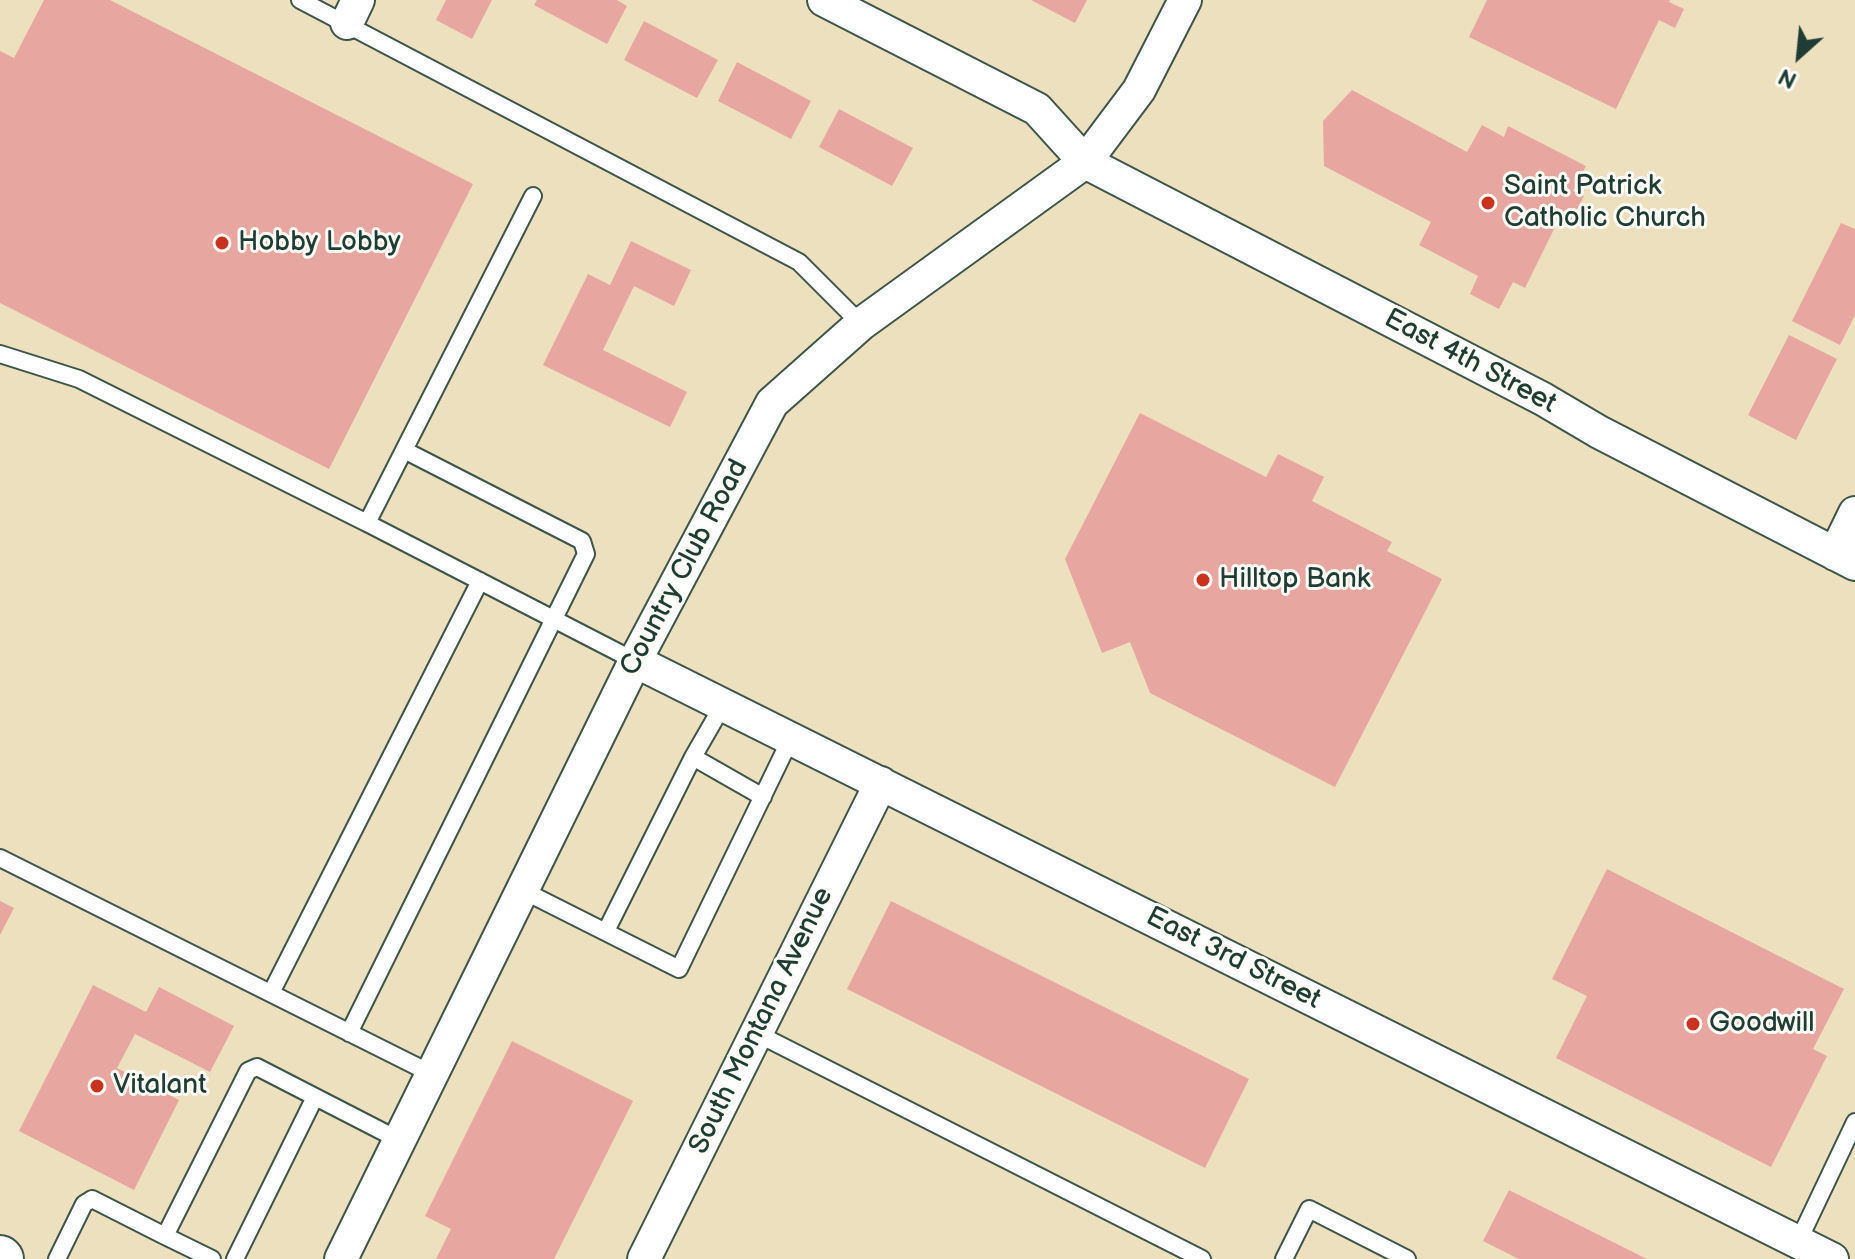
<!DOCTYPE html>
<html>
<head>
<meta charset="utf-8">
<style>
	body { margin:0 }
	#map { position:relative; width:1855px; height:1259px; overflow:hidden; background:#ede0bf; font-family:"Balsamiq Sans",sans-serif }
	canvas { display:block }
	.north { position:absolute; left:1759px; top:16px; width:80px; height:80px; -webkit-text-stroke:6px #fdfcf7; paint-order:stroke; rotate:207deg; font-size:22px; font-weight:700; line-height:32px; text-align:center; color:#1f3d34 }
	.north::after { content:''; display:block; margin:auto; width:28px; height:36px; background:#1f3d34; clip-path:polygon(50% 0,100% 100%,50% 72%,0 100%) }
</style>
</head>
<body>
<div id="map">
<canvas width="1855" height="1259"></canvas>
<div class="north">N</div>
</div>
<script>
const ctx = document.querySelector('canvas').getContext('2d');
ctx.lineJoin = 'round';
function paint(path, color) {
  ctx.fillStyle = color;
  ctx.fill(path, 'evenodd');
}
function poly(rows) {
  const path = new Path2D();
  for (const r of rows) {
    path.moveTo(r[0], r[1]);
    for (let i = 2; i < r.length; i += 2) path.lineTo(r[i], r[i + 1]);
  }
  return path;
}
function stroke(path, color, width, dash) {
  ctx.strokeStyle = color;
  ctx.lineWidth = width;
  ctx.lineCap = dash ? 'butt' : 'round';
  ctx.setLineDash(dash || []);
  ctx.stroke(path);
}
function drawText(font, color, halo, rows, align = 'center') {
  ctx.font = font + ' "Balsamiq Sans",sans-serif';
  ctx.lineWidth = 6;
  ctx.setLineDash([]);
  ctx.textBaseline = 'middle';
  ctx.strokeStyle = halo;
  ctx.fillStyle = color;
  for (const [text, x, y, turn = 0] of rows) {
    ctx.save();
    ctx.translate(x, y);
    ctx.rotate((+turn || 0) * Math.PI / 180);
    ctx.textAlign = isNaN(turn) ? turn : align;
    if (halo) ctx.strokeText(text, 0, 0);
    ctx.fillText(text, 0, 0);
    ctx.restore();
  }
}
paint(poly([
	[44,0,110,0,473,184,329,469,0,303,0,51,14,58],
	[446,0,492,0,472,39,436,20],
	[537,0,617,0,627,6,607,44,534,5],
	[1031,0,1087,0,1075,23],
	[1487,0,1670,0,1669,2,1684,9,1675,28,1659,20,1616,109,1469,37],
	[644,21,718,60,697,98,624,60],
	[737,62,811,101,791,139,718,101],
	[1352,90,1467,152,1482,125,1504,137,1508,126,1586,166,1573,191,1584,196,1570,222,1560,217,1525,288,1513,282,1499,309,1470,294,1478,276,1419,245,1431,222,1324,166,1323,121],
	[839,109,913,148,892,186,819,147],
	[1841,223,1855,229,1855,315,1840,345,1792,321],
	[631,241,691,270,674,306,634,286,603,350,687,392,670,427,543,365,588,274,610,285],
	[1789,335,1837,359,1796,440,1748,415],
	[1140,413,1266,477,1278,454,1324,477,1312,501,1392,542,1387,551,1442,579,1335,787,1150,693,1130,642,1102,653,1065,559],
	[1607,869,1844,989,1813,1049,1827,1056,1771,1167,1556,1058,1587,996,1552,979],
	[0,901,14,908,0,935],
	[891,901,1249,1079,1205,1168,847,989],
	[93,985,146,1012,159,987,234,1026,210,1072,135,1034,117,1068,179,1100,134,1190,19,1131],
	[512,1041,633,1101,554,1259,436,1259,451,1229,425,1216],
	[1509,1190,1647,1259,1519,1259,1483,1241]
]), '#e8a6a0');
const lane = poly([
	[300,0,799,262,861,324],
	[533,196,367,523,635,661],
	[0,354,79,379,367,523],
	[693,757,763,797],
	[0,858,432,1074],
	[522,890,679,969,791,738],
	[606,931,693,757,723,705],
	[271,993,480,581],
	[349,1033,586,554,582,541,404,450],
	[756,1033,1202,1259],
	[165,1236,212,1259],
	[1798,1242,1855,1122],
	[57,1259,84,1204,92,1199,165,1236,248,1071,257,1067,399,1140],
	[235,1259,315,1097],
	[1284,1259,1309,1209,1407,1259]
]);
const street = poly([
	[824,0,1037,109,1085,162,1543,399,1599,432,1855,564],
	[347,23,358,0],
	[1835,554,1855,513],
	[635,661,1832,1259],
	[341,1259,635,661,772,403,861,324,1085,162,1139,90,1185,0],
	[644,1259,881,783]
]);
const secondary = poly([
	[0,1258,1,1259]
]);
stroke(lane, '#3e5549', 20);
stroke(street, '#3e5549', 36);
stroke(secondary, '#3e5549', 48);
stroke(lane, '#fff', 16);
stroke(street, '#fff', 32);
stroke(secondary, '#fff', 44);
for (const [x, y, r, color] of [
	[1488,203,8,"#c8321e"],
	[222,243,8,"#c8321e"],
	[1203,580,8,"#c8321e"],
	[1693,1024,8,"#c8321e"],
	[97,1086,8,"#c8321e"]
]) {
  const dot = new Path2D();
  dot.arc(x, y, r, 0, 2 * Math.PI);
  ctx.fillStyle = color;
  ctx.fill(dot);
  stroke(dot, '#fdfcf7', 3);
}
drawText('28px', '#1f3d34', '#fdfcf7', [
	["Saint Patrick",1504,187],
	["Catholic Church",1504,219],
	["Hobby Lobby",238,243],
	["Hilltop Bank",1219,580],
	["Goodwill",1709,1024],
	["Vitalant",113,1086]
], 'left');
drawText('28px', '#1f3d34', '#fdfcf7', [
	["East 4th Street",1470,362,28],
	["Country Club Road",685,568,-62],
	["East 3rd Street",1233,959,27],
	["South Montana Avenue",762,1021,-64]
]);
</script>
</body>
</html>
